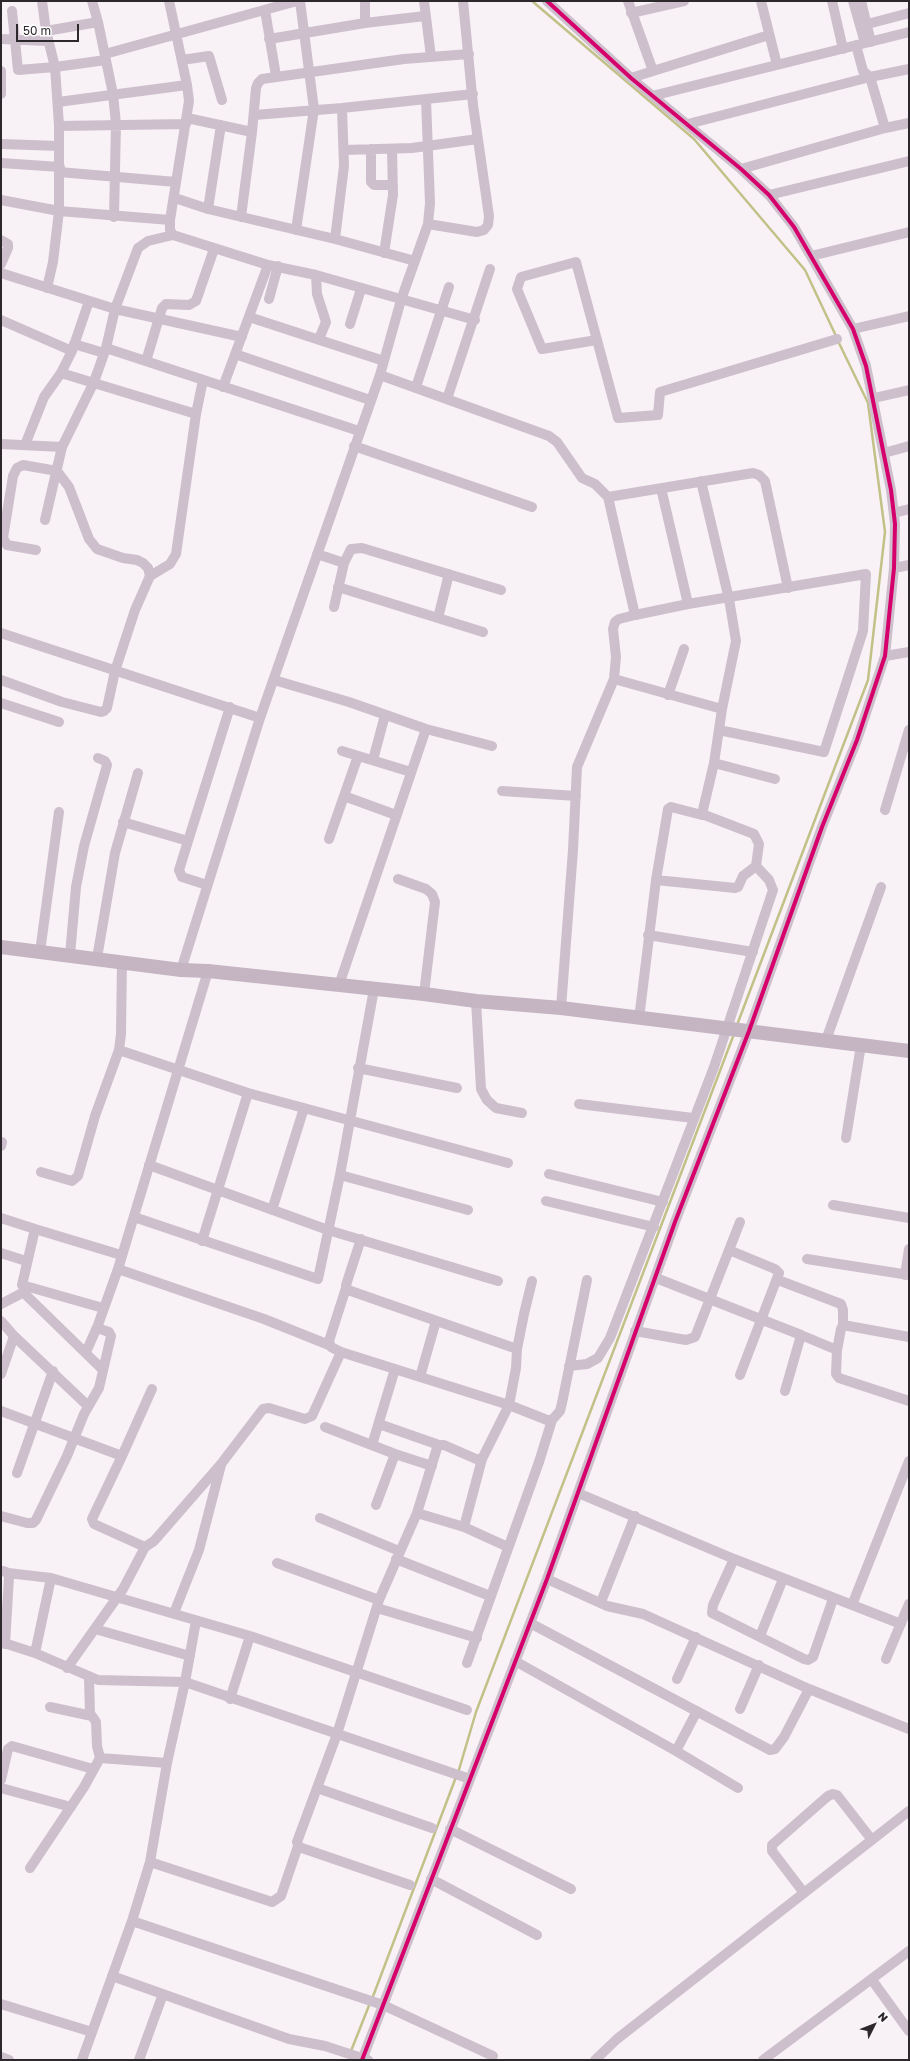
<!DOCTYPE html>
<html>
<head>
<meta charset="utf-8">
<style>
	body { margin:0 }
	#map { position:relative; width:910px; height:2061px; overflow:hidden; background:#f8f2f7; font-family:"Golos Text",sans-serif }
	canvas { display:block }
	.frame { position:absolute; inset:0; border:2px solid #2d282c; pointer-events:none }
	.north { position:absolute; left:854px; top:2005px; width:40px; height:40px; -webkit-text-stroke:3px #fff; paint-order:stroke; rotate:48deg; font-size:11px; font-weight:700; line-height:16px; text-align:center; color:#2d282c }
	.north::after { content:''; display:block; margin:auto; width:14px; height:18px; background:#2d282c; clip-path:polygon(50% 0,100% 100%,50% 72%,0 100%) }
	.scale { position:absolute; left:16px; top:24px; width:63px; height:18px; box-sizing:border-box; border:2px solid #2d282c; border-top:0; padding-left:5px; font-size:12px; line-height:14px; white-space:nowrap; color:#2d282c; -webkit-text-stroke:3px #fff; paint-order:stroke }
</style>
</head>
<body>
<div id="map">
<canvas width="910" height="2061"></canvas>
<div class="frame"></div>
<div class="north">N</div>
<div class="scale">50 m</div>
</div>
<script>
const ctx = document.querySelector('canvas').getContext('2d');
ctx.lineJoin = 'round';
function poly(rows) {
  const path = new Path2D();
  for (const r of rows) {
    path.moveTo(r[0], r[1]);
    for (let i = 2; i < r.length; i += 2) path.lineTo(r[i], r[i + 1]);
  }
  return path;
}
function stroke(path, color, width, dash) {
  ctx.strokeStyle = color;
  ctx.lineWidth = width;
  ctx.lineCap = dash ? 'butt' : 'round';
  ctx.setLineDash(dash || []);
  ctx.stroke(path);
}
stroke(poly([
	[532,1,694,139,805,270,836,336],
	[737,1025,868,680,885,532,868,403,838,341],
	[458,1773,476,1712,734,1034],
	[372,1999,456,1777],
	[351,2051,370,2003]
]), '#c1c188', 2.5);
stroke(poly([
	[42,1,46,31,55,67,59,126,59,211,53,262,47,288],
	[92,1,98,22],
	[365,1,365,23],
	[424,1,431,57],
	[628,1,653,71,631,78],
	[761,1,777,65],
	[832,1,843,49],
	[853,1,865,43],
	[861,1,871,42],
	[265,10,276,76],
	[12,11,18,70,55,67,106,60],
	[631,13,684,1],
	[860,26,909,13],
	[46,31,98,22,113,94,116,124,114,217],
	[1,39,48,41],
	[269,39,365,23,425,16],
	[856,45,863,71,870,77,885,128],
	[105,54,297,1],
	[182,60,209,56,222,100],
	[1,71,1,94],
	[653,71,769,35],
	[652,96,909,32],
	[58,102,187,85],
	[254,115,342,108,473,94],
	[187,118,252,132],
	[688,124,870,77,909,69],
	[59,126,186,124],
	[1,144,59,146],
	[371,149,371,182,374,185,393,185],
	[344,150,412,148,478,139],
	[1,163,60,167],
	[741,169,885,128,909,123],
	[59,172,176,182],
	[769,195,909,161],
	[175,198,208,209,335,239,415,261],
	[1,200,59,211,170,220],
	[208,209,221,125],
	[241,217,252,132,256,88,258,83,262,79,404,59,469,54],
	[428,224,477,232,484,230,488,225,489,216,473,105,463,1],
	[296,230,314,109,300,1],
	[173,235,268,265,316,275,475,320],
	[335,239,344,166,342,108],
	[1,240,8,244,8,248,1,264],
	[384,253,393,195,392,149],
	[811,256,909,232],
	[1,273,115,309,242,337],
	[316,275,317,294,326,322,319,339],
	[269,299,278,266],
	[249,317,384,361],
	[1,320,72,351,61,373,196,414],
	[350,324,361,289],
	[853,329,909,316],
	[597,340,542,349,517,289,521,277,576,262,618,418,658,415,660,392,837,339],
	[74,344,104,353],
	[106,348,359,431],
	[72,351,89,301],
	[235,354,370,400],
	[146,361,162,308,166,304,189,305,196,301,214,249],
	[380,375,549,436,557,442,582,478,595,484,608,497],
	[223,387,268,265],
	[416,387,449,287],
	[874,398,909,390],
	[447,399,490,269],
	[1,444,62,447],
	[25,445,44,397,61,373],
	[354,446,532,507],
	[884,453,909,446],
	[701,481,729,599,736,641,722,709],
	[661,488,688,604],
	[894,513,909,509],
	[45,520,62,447,94,382,106,348,115,309,138,248,148,241,173,235,170,230,170,220,189,101,187,85,169,1],
	[317,554,344,563,351,549,362,548,501,590],
	[894,568,909,565],
	[150,576,170,564,176,554,196,414,203,380],
	[338,587,483,632],
	[334,607,344,563],
	[635,615,608,497,753,473,759,475,765,481,788,588],
	[438,618,449,574],
	[1,633,260,718],
	[885,656,909,652],
	[1,680,62,702,101,712,104,711,107,708,115,671,135,610,150,576,148,568,143,563,137,560,123,558,97,549,89,539,69,487,57,471,23,465,17,468,13,476,3,538,7,545,36,550],
	[274,680,349,702,426,729,492,746],
	[668,695,684,649],
	[1,703,59,722],
	[342,751,411,772],
	[373,760,385,715],
	[714,763,775,779],
	[502,791,576,796],
	[344,796,396,815],
	[885,810,909,730],
	[123,822,188,841],
	[329,839,358,756],
	[398,879,426,889,432,894,435,902,424,994],
	[656,880,735,888,738,887,743,876,756,866],
	[207,885,182,877,179,870,230,707],
	[648,935,753,952],
	[40,952,59,812],
	[70,955,76,887,84,846,107,765,105,761,98,758],
	[97,958,115,853,138,773],
	[181,970,260,718,380,375,401,300,428,224,430,203,426,100],
	[339,985,426,729],
	[476,1001,481,1089,487,1100,496,1108,522,1113],
	[561,1008,573,850,577,767,614,679,616,657,613,629,615,622,619,619,635,615,688,604,866,574,863,631,824,752,719,730],
	[639,1019,656,880,668,809,671,807,702,815],
	[826,1040,881,887],
	[119,1050,248,1093,202,1241],
	[358,1068,457,1088],
	[248,1093,508,1163],
	[579,1104,693,1118],
	[846,1138,861,1045],
	[1,1146,2,1142],
	[149,1165,328,1230,498,1281],
	[41,1172,72,1181,78,1176,95,1116,119,1050,121,1034,122,961],
	[549,1174,663,1202],
	[340,1175,468,1210],
	[546,1201,654,1227],
	[833,1205,909,1218],
	[272,1210,304,1108],
	[134,1217,318,1279,340,1175,374,989],
	[1,1218,35,1229],
	[361,1239,346,1285,348,1290,517,1349],
	[729,1250,775,1269,779,1273,740,1375],
	[1,1253,26,1261],
	[807,1259,909,1275],
	[118,1269,264,1319,329,1345],
	[905,1275,909,1249],
	[656,1278,801,1335,785,1391],
	[778,1280,841,1304,843,1310,843,1325],
	[23,1285,24,1292,27,1296,103,1370],
	[346,1288,329,1341,331,1347,341,1352,509,1405,547,1420,552,1420,560,1411,562,1403,587,1280],
	[1,1304,24,1292],
	[103,1308,22,1285,35,1229,121,1255],
	[1,1321,14,1336,88,1406],
	[635,1331,686,1340,695,1337,740,1222],
	[801,1335,837,1350],
	[909,1337,843,1325,841,1329,837,1350,836,1374,839,1378,909,1401],
	[86,1352,98,1325,118,1269,208,971],
	[569,1366,587,1364,598,1358,610,1338,714,1067,773,890,769,880,756,866,759,844,754,834,702,814,714,763,722,709,614,679],
	[1,1374,14,1336],
	[420,1377,436,1321],
	[1,1411,122,1456,92,1519,94,1524,145,1547,154,1541,221,1464,263,1409,269,1408,305,1419,312,1416,341,1352],
	[379,1424,439,1445],
	[325,1427,395,1454],
	[372,1445,395,1369],
	[122,1456,152,1389],
	[17,1473,53,1371],
	[578,1493,734,1559,901,1624],
	[376,1505,395,1454,432,1466],
	[417,1513,464,1527,508,1547],
	[1,1516,27,1523,33,1523,36,1520,67,1456,84,1414,99,1388,111,1336,109,1332,97,1328],
	[320,1518,399,1551],
	[464,1527,482,1459],
	[396,1559,490,1596],
	[734,1559,713,1605,712,1613,804,1659,808,1660,813,1657,833,1599],
	[277,1563,379,1600],
	[3,1571,8,1573,9,1577,5,1644],
	[8,1573,51,1578,250,1636],
	[547,1579,607,1606,643,1614,809,1689,909,1729],
	[601,1602,635,1516],
	[852,1605,909,1461],
	[377,1608,477,1638],
	[174,1613,199,1550,221,1465],
	[530,1623,770,1750,775,1749,784,1737,809,1689],
	[95,1629,190,1656],
	[760,1636,783,1579],
	[1,1642,35,1653,98,1680,185,1682,196,1621],
	[35,1653,51,1578],
	[886,1659,909,1604],
	[515,1661,676,1751],
	[467,1663,539,1462,552,1420],
	[67,1668,123,1589,145,1547],
	[89,1677,90,1715],
	[677,1679,696,1637],
	[230,1699,250,1636,467,1710],
	[50,1707,92,1716,96,1722,97,1746,100,1758],
	[740,1709,759,1665],
	[697,1711,676,1751,738,1788],
	[1,1780,8,1749,12,1746,93,1769],
	[1,1788,71,1807],
	[317,1788,432,1828],
	[450,1829,571,1889],
	[150,1862,272,1902,281,1896,298,1846],
	[30,1868,84,1787,100,1758,167,1763],
	[431,1879,537,1935],
	[410,1885,299,1847,297,1842,337,1734,379,1600,417,1513,437,1448,439,1445,444,1445,476,1459,482,1459,509,1405,516,1368,517,1349,524,1314,532,1281],
	[804,1893,772,1851,772,1845,828,1796,833,1794,837,1795,872,1840],
	[132,1921,383,2005,493,2056],
	[112,1976,289,2039,325,2046,368,2060],
	[872,1980,909,2031],
	[1,2004,92,2032],
	[1,2057,9,2060],
	[82,2060,132,1921,150,1862,167,1763,185,1682,470,1779],
	[139,2060,163,1994],
	[362,2060,547,1579,675,1222,749,1031,822,827,857,740,885,656,894,568,895,524,891,490,866,366,853,329,794,227,769,195,741,169,631,78,547,1],
	[595,2060,617,2039,909,1811],
	[763,2060,909,1951]
]), '#cebfcc', 10);
stroke(poly([
	[1,947,181,970,208,971,424,994,476,1001,561,1008,909,1051]
]), '#c5b4c2', 14);
stroke(poly([
	[362,2060,547,1579,675,1222,749,1031,822,827,857,740,885,656,894,568,895,524,891,490,866,366,853,329,794,227,769,195,741,169,631,78,547,1]
]), '#d6006c', 4);
</script>
</body>
</html>
